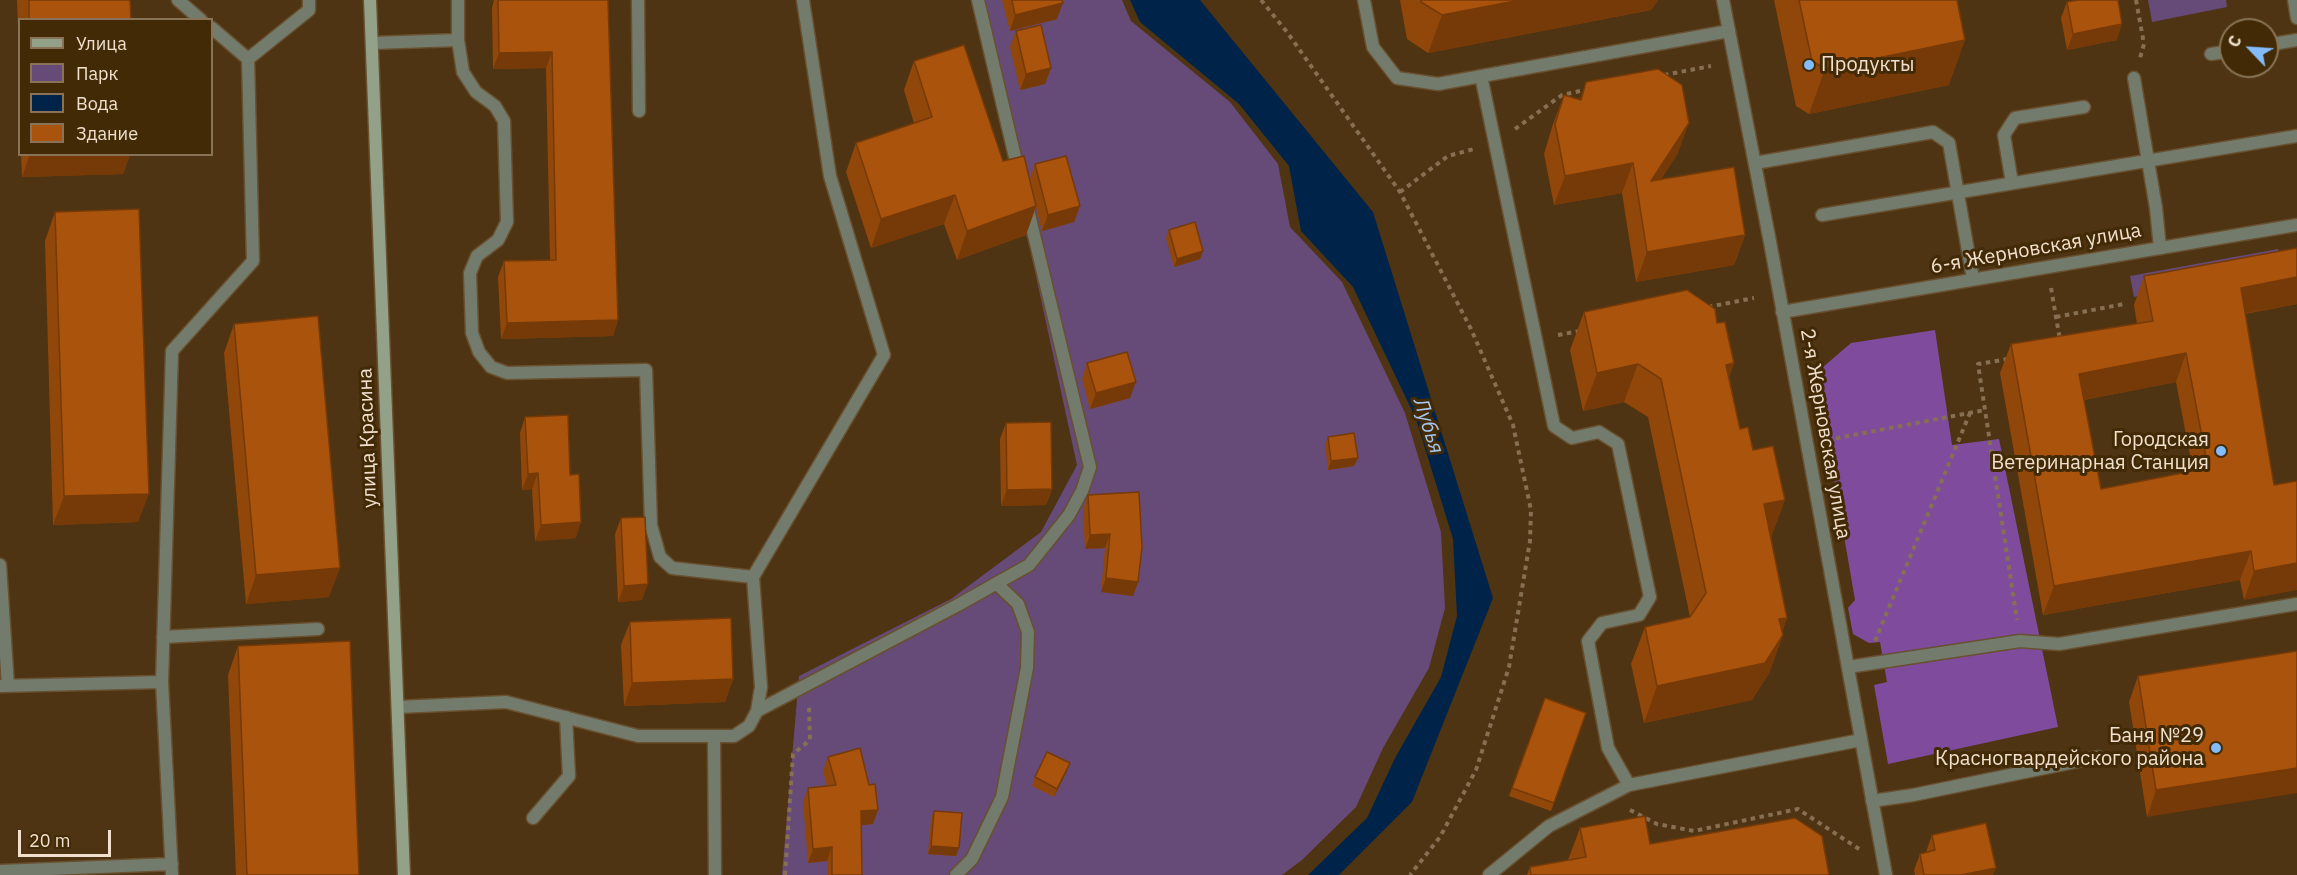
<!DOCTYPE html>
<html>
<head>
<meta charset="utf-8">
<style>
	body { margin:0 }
	#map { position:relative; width:2297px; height:875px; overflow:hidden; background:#4e3412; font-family:"IBM Plex Sans",sans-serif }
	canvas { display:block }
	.legend { position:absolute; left:18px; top:18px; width:195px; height:138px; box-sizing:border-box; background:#432a06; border:2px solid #887356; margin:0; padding:8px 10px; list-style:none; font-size:18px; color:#f0e0cd }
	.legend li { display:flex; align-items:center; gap:12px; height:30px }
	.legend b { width:30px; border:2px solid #887356 }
	.north { position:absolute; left:2219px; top:18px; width:60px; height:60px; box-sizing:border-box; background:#432a06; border:2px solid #887356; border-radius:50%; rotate:295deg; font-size:16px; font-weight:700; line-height:24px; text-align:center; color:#f0e0cd }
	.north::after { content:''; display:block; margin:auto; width:21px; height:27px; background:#83bcfb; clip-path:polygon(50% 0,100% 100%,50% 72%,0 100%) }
	.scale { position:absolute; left:18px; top:830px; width:93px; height:27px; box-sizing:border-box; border:3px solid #f0e0cd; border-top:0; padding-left:8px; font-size:18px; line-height:21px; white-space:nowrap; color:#f0e0cd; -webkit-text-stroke:4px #432a06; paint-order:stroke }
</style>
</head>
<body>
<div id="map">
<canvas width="2297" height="875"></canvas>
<ul class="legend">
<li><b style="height:8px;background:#92a187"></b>Улица</li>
<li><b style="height:16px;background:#664a78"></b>Парк</li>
<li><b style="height:16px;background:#002449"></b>Вода</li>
<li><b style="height:16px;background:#a9530c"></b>Здание</li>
</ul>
<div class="north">С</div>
<div class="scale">20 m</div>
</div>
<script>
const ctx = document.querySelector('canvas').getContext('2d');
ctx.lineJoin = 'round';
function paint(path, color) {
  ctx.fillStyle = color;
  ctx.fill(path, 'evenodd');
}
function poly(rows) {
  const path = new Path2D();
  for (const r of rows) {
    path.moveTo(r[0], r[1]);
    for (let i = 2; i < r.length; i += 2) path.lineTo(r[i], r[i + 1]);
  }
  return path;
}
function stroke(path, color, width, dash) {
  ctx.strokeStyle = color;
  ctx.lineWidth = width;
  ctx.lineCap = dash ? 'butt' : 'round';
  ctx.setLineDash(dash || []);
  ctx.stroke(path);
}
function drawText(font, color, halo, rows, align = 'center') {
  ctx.font = font + ' "IBM Plex Sans",sans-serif';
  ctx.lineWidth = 6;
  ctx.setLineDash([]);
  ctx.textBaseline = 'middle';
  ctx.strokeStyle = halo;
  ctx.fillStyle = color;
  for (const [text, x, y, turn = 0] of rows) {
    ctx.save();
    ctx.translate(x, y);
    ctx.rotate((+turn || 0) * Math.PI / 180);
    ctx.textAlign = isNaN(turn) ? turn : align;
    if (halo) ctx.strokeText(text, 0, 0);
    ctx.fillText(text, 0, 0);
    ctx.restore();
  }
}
paint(poly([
	[976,0,1122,0,1131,21,1230,102,1278,164,1290,227,1342,282,1405,413,1441,532,1445,608,1429,668,1383,748,1356,807,1302,860,1282,875,782,875,799,676,951,599,1041,532,1077,465],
	[2148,0,2226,0,2227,7,2152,22],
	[2278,249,2282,270,2134,297,2130,276]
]), '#664a78');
paint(poly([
	[1935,330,1952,445,1999,439,2058,727,1888,764,1874,685,1887,682,1880,642,1869,643,1853,634,1848,608,1855,600,1816,373,1851,343]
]), '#7f4c9d');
paint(poly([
	[1130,0,1200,0,1373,212,1493,598,1412,802,1339,875,1308,875,1367,818,1395,758,1441,677,1457,616,1453,539,1416,419,1353,287,1301,231,1289,166,1239,104,1140,22]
]), '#002449');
const service = poly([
	[178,0,201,20],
	[458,0,458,40,463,72,476,92,495,106,504,121,507,222,498,240,477,256,470,273,472,333,479,352,491,367,507,373,646,370,651,525,660,557,672,568,753,577],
	[638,0,639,111],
	[978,0,1019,174],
	[1364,0,1373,47,1397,78,1438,84,1729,31],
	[2294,0,2297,18],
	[372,43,458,40],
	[2267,45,2297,40],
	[2211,54,2231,51],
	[248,59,309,10,309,0],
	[1481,76,1554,426,1572,438,1599,432,1618,444,1650,597,1639,615,1602,623,1588,641,1608,748,1629,785],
	[2134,78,2156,208,2160,248],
	[1755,163,1933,132,1949,143,1973,279],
	[2012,183,2004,135,2015,118,2084,107],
	[1822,215,2297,136],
	[0,565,8,686],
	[163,637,318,629],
	[1848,667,2020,641,2059,644,2297,604],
	[0,686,162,682],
	[398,707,506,702,638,736,734,736,749,726,757,711,761,687,753,577,884,355,830,176,803,0],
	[757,711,958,605,1029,565,1069,515,1082,491,1090,467,1027,206],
	[714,736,715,875],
	[1872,801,1913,795,2098,757],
	[533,818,569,776,566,717],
	[0,871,172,864],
	[172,875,162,682,172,351,253,261,248,59,212,28],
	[956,875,972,859,1002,797,1027,668,1028,632,1018,604,997,584],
	[1489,875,1549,826,1629,785,1861,740]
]);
const minor = poly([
	[1723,0,1770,242,1886,875],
	[1782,312,2297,225]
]);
const secondary = poly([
	[370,0,404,875]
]);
stroke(service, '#685030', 15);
stroke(minor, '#685030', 15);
stroke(secondary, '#685030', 15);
stroke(poly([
	[1261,0,1287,32,1400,192,1471,329,1513,425,1531,510,1530,541,1509,667,1476,770,1440,837,1410,875],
	[2136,0,2144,44,2140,58],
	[1664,75,1711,66],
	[1515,129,1562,95,1585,90],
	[1400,192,1448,156,1474,149],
	[2051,288,2060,340],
	[1708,307,1754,298],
	[2056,317,2124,304],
	[1558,335,1580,331],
	[2008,359,1978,364,2017,620],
	[1827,440,1985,410],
	[1875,641,1970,413],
	[1630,810,1657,824,1694,831,1798,809,1859,849],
	[785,875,793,754,810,740,809,707]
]), '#866f53', 4, [4.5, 4.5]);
stroke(service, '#737c6c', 12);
stroke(minor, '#737c6c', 12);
stroke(secondary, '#92a187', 12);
paint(poly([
	[17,0,130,0,131,20,20,20,20,82],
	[494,0,608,0,618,320,613,336,501,339,498,277,504,261,550,260,546,68,493,69,492,8],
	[1002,0,1062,0,1057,19,1010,31],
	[1400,0,1658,0,1651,10,1428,53,1407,39],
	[1774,0,1957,0,1949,85,1809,114,1796,106],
	[2067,2,2117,40,2067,50,2061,18],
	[1016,31,1051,68,1045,84,1020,90,1010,47],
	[914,61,1003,161,1030,179,1035,164,1080,206,1074,222,1042,231,1036,207,1026,235,957,260,944,224,871,248,846,172,856,143,914,123,904,90],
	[1586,82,1678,153,1661,179,1745,235,1734,265,1636,282,1622,193,1554,205,1544,154,1553,124,1564,95,1580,99],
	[21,154,130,154,123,174,22,177],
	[55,212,138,522,53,525,45,241],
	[1169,230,1203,251,1200,259,1174,267,1166,238],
	[2297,248,2297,304,2245,314,2274,485,2297,481,2244,600,2240,580,2043,615,2000,373,2011,344,2137,324,2134,305,2144,276],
	[2176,382,2193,471,2101,489,2084,400],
	[1584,312,1717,323,1734,363,1729,377,1740,429,1771,538,1787,618,1782,632,1783,635,1769,673,1752,700,1644,723,1631,664,1645,627,1690,617,1648,417,1624,402,1583,411,1570,350],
	[234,324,329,597,246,604,224,353],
	[1087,363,1130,398,1090,409,1082,379],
	[525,417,570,475,576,538,535,541,532,489,522,490,520,433],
	[1006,423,1052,489,1046,505,1001,506,1000,439],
	[1328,437,1358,458,1354,466,1328,470,1325,445],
	[1088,495,1138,582,1133,596,1101,592,1105,548,1085,549,1083,509],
	[621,518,642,600,618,602,615,534],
	[630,622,733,679,725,702,624,706,621,645],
	[238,646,359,875,236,875,228,675],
	[2297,651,2147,817,2129,702,2138,676],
	[1545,698,1586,713,1551,811,1509,796],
	[828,757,873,824,861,825,862,875,827,875,827,861,808,863,803,802,808,788,827,786,823,771],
	[1067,771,1054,797,1032,786,1035,777],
	[934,811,959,848,956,856,928,854,931,819],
	[1580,828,1650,844,1829,875,1527,875,1530,867,1568,860],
	[1932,835,1993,875,1915,875,1914,870,1920,854,1926,852]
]), '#91470a');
paint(poly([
	[1520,0,1658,0,1651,10,1428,53,1442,15],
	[1063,3,1057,19,1010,31,1015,15],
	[2122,24,2117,40,2067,50,2073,34],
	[1965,40,1949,85,1809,114,1825,69],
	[552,52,546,68,493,69,499,53],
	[1051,68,1045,84,1020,90,1026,74],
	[1689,123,1678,153,1640,211,1651,181],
	[30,154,130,154,123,174,22,177],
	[1633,163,1622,193,1554,205,1565,176],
	[955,195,944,224,871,248,881,219],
	[1036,206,1026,235,957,260,967,231],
	[1080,206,1074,222,1042,231,1048,215],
	[1745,235,1734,265,1636,282,1647,252],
	[1203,251,1200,259,1174,267,1177,259],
	[2297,277,2297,304,2230,316,2241,288],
	[618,320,613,336,501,339,507,323],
	[2186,353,2176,382,2068,403,2079,374],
	[1734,363,1720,401,1726,365],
	[1638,364,1624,402,1583,411,1597,373],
	[1136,382,1130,398,1090,409,1096,393],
	[1358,458,1354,466,1328,470,1331,461],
	[538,473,532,489,522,490,528,474],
	[1052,489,1046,505,1001,506,1007,490],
	[149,494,138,522,53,525,64,496],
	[1785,500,1771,538,1764,504],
	[581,522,576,538,535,541,541,525],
	[1110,534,1105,548,1085,549,1090,535],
	[2251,551,2240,580,2043,615,2054,586],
	[2297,563,2297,590,2244,600,2254,571],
	[340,568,329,597,246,604,256,575],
	[1106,578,1138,582,1133,596,1101,592],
	[648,584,642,600,618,602,624,586],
	[1787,618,1777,644,1783,635,1769,673,1752,700,1644,723,1657,686,1779,619],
	[733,679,725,702,624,706,632,683],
	[1070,763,1067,771,1054,797,1057,789],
	[2297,768,2297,793,2147,817,2156,790],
	[878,810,873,824,856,826,861,811],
	[931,846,959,848,956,856,928,854],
	[832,847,827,861,808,863,813,849],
	[1996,868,1993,875,1961,875]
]), '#763a08');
const building = poly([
	[29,0,130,0,131,20,29,20,29,0],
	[498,0,608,0,618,320,507,323,504,261,556,260,552,52,499,53,498,0],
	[1012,0,1062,0,1063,3,1015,15,1012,0],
	[1421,0,1520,0,1442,15,1421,2,1421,0],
	[1799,0,1957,0,1965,40,1825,69,1812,61,1799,0],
	[2078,0,2118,0,2122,24,2073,34,2067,2,2078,0],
	[1041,25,1051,68,1026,74,1016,31,1041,25],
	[964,45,1003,161,1024,156,1036,206,967,231,955,195,881,219,856,143,932,117,914,61,964,45],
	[1658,69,1682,85,1689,123,1651,181,1734,167,1745,235,1647,252,1633,163,1565,176,1555,124,1564,95,1581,100,1586,82,1658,69],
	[1066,156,1080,206,1048,215,1035,164,1066,156],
	[139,209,149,494,64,496,55,212,139,209],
	[1195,222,1203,251,1177,259,1169,230,1195,222],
	[2297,248,2297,277,2241,288,2274,485,2297,481,2297,563,2254,571,2251,551,2054,586,2011,344,2153,321,2144,276,2297,248],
	[2186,353,2208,468,2101,489,2079,374,2186,353],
	[1687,290,1715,309,1717,323,1725,322,1734,363,1726,365,1740,429,1748,427,1753,450,1773,446,1785,500,1764,504,1787,618,1779,619,1783,635,1765,663,1657,686,1645,627,1690,617,1706,593,1661,379,1638,364,1597,373,1584,312,1687,290],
	[318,316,340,568,256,575,234,324,318,316],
	[1127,352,1136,382,1096,393,1087,363,1127,352],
	[568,415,570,475,579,474,581,522,541,525,538,473,528,474,525,417,568,415],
	[1051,422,1052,489,1007,490,1006,423,1051,422],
	[1354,433,1358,458,1331,461,1328,437,1354,433],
	[1139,492,1142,547,1138,582,1106,578,1110,534,1090,535,1088,495,1139,492],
	[645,517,648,584,624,586,621,518,645,517],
	[731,618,733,679,632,683,630,622,731,618],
	[350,641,359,875,247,875,238,646,350,641],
	[2297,651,2297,768,2156,790,2138,676,2297,651],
	[1545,698,1586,713,1554,803,1512,788,1545,698],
	[860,748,869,785,875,784,878,810,861,811,862,875,832,875,832,847,813,849,808,788,836,785,828,757,860,748],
	[1047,752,1070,763,1057,789,1035,777,1047,752],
	[934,811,962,813,959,848,931,846,934,811],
	[1645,816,1650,844,1795,818,1822,836,1829,875,1531,875,1530,867,1586,857,1580,828,1645,816],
	[1986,823,1996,868,1961,875,1924,875,1920,854,1935,850,1932,835,1986,823]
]);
paint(building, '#a9530c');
stroke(building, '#763a08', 1.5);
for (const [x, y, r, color] of [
	[1809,65,6,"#83bcfb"],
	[2221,451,6,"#83bcfb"],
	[2216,748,6,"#83bcfb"]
]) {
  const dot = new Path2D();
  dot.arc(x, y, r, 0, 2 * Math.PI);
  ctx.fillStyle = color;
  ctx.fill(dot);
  stroke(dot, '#432a06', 2);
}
drawText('20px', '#f0e0cd', '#432a06', [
	["Продукты",1821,65,"left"],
	["Городская",2209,440],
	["Ветеринарная Станция",2209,463],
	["Баня №29",2204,736],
	["Красногвардейского района",2204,759]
], 'right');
drawText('20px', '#f0e0cd', '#432a06', [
	["6-я Жерновская улица",2036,249,-10],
	["2-я Жерновская улица",1825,434,80],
	["улица Красина",368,438,-92]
]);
drawText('italic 21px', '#a5c7ed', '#432a06', [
	["Лубья",1428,426,72]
]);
</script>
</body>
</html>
